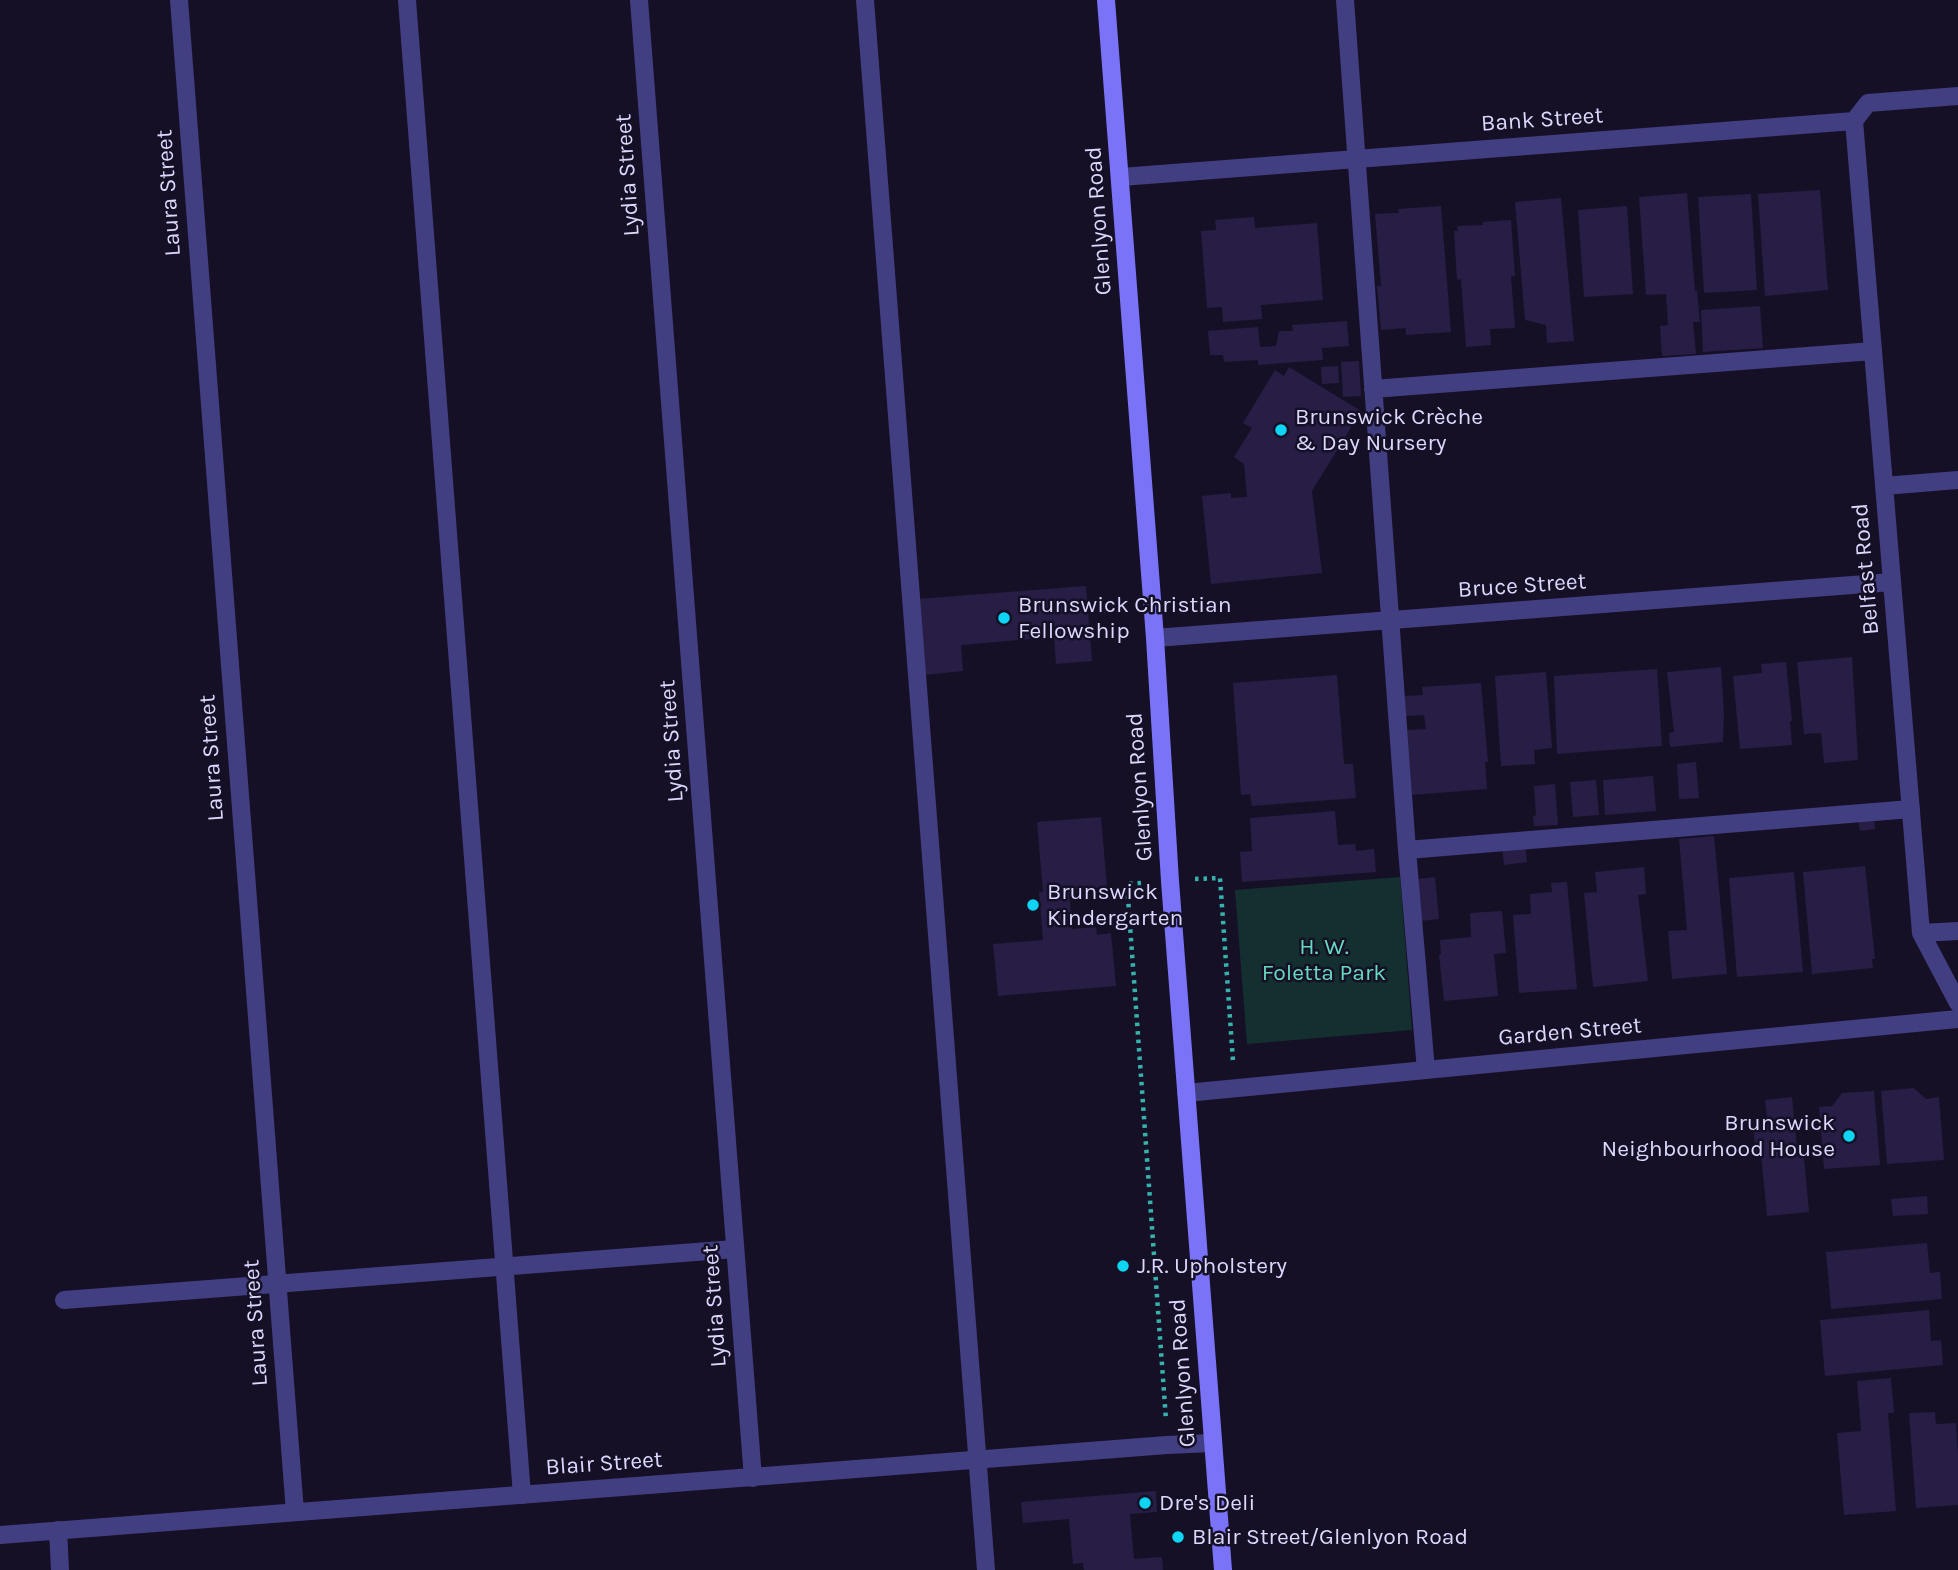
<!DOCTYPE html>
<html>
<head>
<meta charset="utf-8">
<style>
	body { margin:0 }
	canvas { display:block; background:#151025 }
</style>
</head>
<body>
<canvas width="1958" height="1570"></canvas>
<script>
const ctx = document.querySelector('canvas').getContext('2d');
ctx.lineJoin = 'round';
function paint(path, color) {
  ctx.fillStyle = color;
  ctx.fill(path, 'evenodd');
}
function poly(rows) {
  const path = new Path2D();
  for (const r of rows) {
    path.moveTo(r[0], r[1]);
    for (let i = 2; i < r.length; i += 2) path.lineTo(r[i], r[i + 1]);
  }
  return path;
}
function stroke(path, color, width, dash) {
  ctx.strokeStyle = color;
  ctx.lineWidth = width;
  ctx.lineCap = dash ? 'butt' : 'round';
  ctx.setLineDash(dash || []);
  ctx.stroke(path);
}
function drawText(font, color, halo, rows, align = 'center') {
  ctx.font = font + ' Karla,sans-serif';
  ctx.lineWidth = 5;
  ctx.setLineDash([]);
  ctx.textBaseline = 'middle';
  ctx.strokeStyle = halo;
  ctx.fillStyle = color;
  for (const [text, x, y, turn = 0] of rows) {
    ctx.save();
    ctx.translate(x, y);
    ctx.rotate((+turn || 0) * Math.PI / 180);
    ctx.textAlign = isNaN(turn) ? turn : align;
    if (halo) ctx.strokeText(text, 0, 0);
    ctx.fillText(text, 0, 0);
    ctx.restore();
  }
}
paint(poly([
	[1400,877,1412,1030,1247,1044,1235,890]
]), '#142f2f');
paint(poly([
	[1820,190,1828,290,1765,296,1758,194],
	[1687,193,1695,291,1697,291,1700,322,1693,322,1696,354,1662,356,1660,326,1668,325,1666,294,1646,295,1639,197],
	[1751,194,1757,290,1704,293,1698,197],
	[1561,198,1574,341,1547,343,1546,325,1525,320,1515,202],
	[1441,206,1451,332,1406,335,1406,328,1381,330,1377,286,1381,286,1375,214,1399,213,1398,209],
	[1627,206,1633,294,1584,297,1578,210],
	[1254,217,1255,228,1317,223,1323,300,1261,305,1262,319,1223,322,1222,307,1207,308,1201,231,1216,230,1215,220],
	[1511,220,1515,276,1511,276,1515,328,1490,329,1491,345,1466,347,1461,279,1457,280,1454,231,1458,231,1457,226,1483,225,1483,222],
	[1760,306,1763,348,1703,352,1701,310],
	[1347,321,1349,346,1322,348,1323,360,1258,365,1258,360,1224,362,1223,355,1210,355,1208,331,1258,327,1260,347,1276,346,1279,331,1293,331,1292,325],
	[1359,361,1361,396,1343,397,1341,362],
	[1338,366,1339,383,1322,384,1321,367],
	[1289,367,1361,411,1312,491,1322,573,1211,584,1202,496,1231,493,1231,498,1247,497,1244,464,1234,457,1252,428,1243,423,1275,370,1284,376],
	[1086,586,1092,661,1056,664,1054,637,961,645,963,671,924,675,917,599],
	[1852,657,1858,760,1824,763,1821,733,1804,734,1797,662],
	[1786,662,1792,721,1790,721,1792,745,1740,749,1733,676,1762,673,1761,664],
	[1721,667,1724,714,1723,742,1670,747,1669,733,1674,732,1667,672],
	[1657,669,1662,746,1557,754,1554,676],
	[1546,672,1552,748,1534,750,1535,764,1501,766,1495,676],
	[1337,675,1344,764,1353,764,1356,798,1252,806,1250,794,1241,795,1233,683],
	[1481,683,1488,762,1485,762,1487,789,1412,795,1407,730,1426,729,1424,715,1406,716,1404,696,1423,695,1422,687],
	[1696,762,1699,798,1679,799,1677,764],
	[1653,776,1656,811,1605,815,1603,780],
	[1596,780,1599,815,1573,817,1570,782],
	[1555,784,1558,825,1534,826,1533,816,1536,815,1534,786],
	[1335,811,1338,845,1355,844,1356,851,1374,849,1376,872,1242,882,1240,852,1252,851,1250,818],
	[1101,817,1107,887,1069,890,1072,929,1096,927,1097,935,1111,933,1116,986,998,996,993,944,1043,940,1039,892,1043,892,1037,822],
	[1874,818,1875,829,1860,831,1858,819],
	[1714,836,1727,974,1672,979,1668,931,1687,930,1679,839],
	[1525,844,1527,862,1504,865,1502,846],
	[1865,866,1875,959,1872,959,1873,968,1812,974,1803,872],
	[1644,867,1646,894,1638,895,1648,981,1593,987,1584,893,1597,892,1595,872],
	[1794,872,1803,972,1737,977,1729,878],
	[1435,877,1439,919,1421,921,1418,879],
	[1567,882,1577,989,1519,993,1513,915,1531,914,1530,894,1552,892,1551,883],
	[1502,911,1506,953,1494,954,1498,996,1444,1001,1439,955,1441,954,1440,940,1471,937,1470,913],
	[1914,1088,1926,1099,1939,1097,1944,1160,1887,1164,1881,1091],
	[1874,1091,1880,1165,1824,1169,1819,1107,1832,1106,1842,1093],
	[1792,1097,1797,1148,1803,1147,1809,1212,1767,1216,1761,1154,1756,1155,1753,1126,1768,1124,1765,1100],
	[1927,1196,1928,1214,1893,1216,1891,1199],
	[1927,1243,1930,1273,1940,1272,1942,1299,1831,1309,1826,1252],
	[1929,1310,1931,1341,1941,1340,1943,1365,1825,1376,1820,1320],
	[1891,1378,1894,1413,1888,1413,1896,1511,1844,1515,1837,1433,1861,1431,1857,1381],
	[1935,1412,1936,1424,1956,1423,1958,1455,1958,1505,1916,1508,1909,1413],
	[1156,1491,1157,1512,1130,1514,1134,1559,1162,1557,1163,1570,1084,1570,1083,1563,1073,1564,1069,1519,1023,1523,1021,1502]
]), '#271d45');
stroke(poly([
	[1195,879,1220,878,1233,1061],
	[1141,883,1127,884,1166,1420]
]), '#36b2ae', 4.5, [3.5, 5]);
stroke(poly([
	[407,0,522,1495],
	[865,0,986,1570],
	[1345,0,1407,850,1426,1070],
	[1373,389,1873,351],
	[1407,850,1911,809],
	[64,1300,735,1249]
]), '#423e82', 18);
stroke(poly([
	[179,0,295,1512],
	[639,0,753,1478],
	[1854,121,1921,933,1958,1003],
	[1121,177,1854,121,1868,103,1958,96],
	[1884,486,1958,480],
	[1155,638,1892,582],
	[1921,933,1958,931],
	[1186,1093,1958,1019],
	[58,1530,60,1570],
	[0,1535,1167,1445,1212,1443]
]), '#423e82', 18);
stroke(poly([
	[1106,0,1155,638,1170,881,1223,1570]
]), '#7a73f8', 18);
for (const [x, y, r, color] of [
	[1281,430,7,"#0dd5f3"],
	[1004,618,7,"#0dd5f3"],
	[1033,905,7,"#0dd5f3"],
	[1849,1136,7,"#0dd5f3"],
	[1123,1266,7,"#0dd5f3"],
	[1145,1503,7,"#0dd5f3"],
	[1178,1537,7,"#0dd5f3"]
]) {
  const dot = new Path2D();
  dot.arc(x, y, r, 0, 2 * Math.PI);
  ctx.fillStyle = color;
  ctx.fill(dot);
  stroke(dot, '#151025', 2.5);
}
drawText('23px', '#dcd7fd', '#151025', [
	["Bank Street",1542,120,-4],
	["Lydia Street",628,175,-94],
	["Laura Street",169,193,-94],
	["Glenlyon Road",1099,221,-94],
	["Belfast Road",1866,569,-95],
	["Bruce Street",1522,586,-4],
	["Lydia Street",672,741,-94],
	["Laura Street",212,758,-94],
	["Glenlyon Road",1140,787,-94],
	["Garden Street",1570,1032,-5],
	["Lydia Street",715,1306,-94],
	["Laura Street",256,1323,-94],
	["Glenlyon Road",1183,1373,-94],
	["Blair Street",604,1464,-4]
]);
drawText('23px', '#dcd7fd', '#151025', [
	["Brunswick Crèche",1295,417],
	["& Day Nursery",1295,443],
	["Brunswick Christian",1018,605],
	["Fellowship",1018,631],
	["Brunswick",1047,892],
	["Kindergarten",1047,918],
	["Brunswick",1835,1123,"right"],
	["Neighbourhood House",1835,1149,"right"],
	["J.R. Upholstery",1137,1266],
	["Dre's Deli",1159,1503],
	["Blair Street/Glenlyon Road",1192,1537]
], 'left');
drawText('23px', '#66dac0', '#151025', [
	["H. W.",1324,947],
	["Foletta Park",1324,973]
]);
</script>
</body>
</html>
